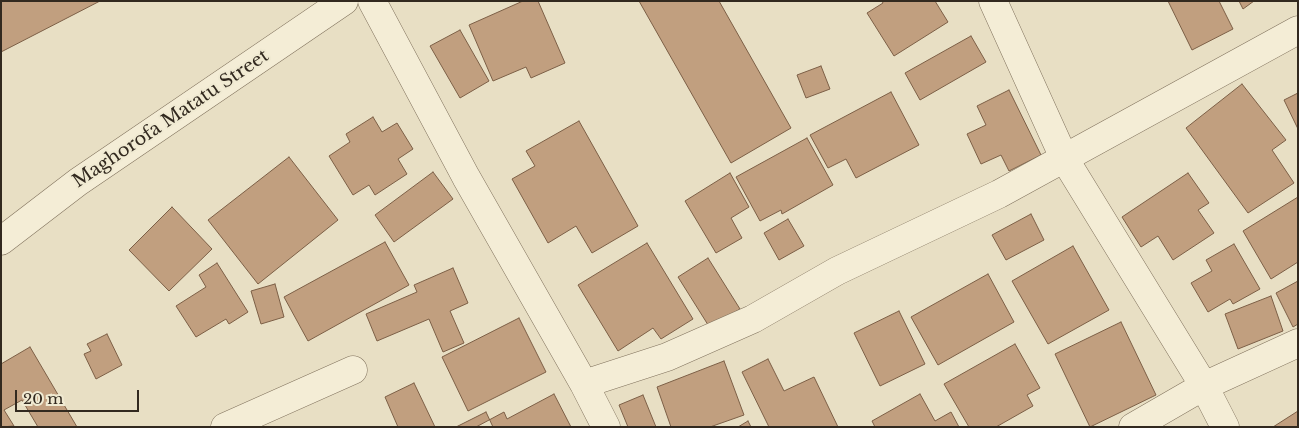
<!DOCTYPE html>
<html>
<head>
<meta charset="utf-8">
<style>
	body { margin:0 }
	#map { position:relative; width:1299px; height:428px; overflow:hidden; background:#e8dfc4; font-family:"Libre Baskerville",serif }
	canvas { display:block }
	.frame { position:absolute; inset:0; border:2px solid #32291f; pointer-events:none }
	.scale { position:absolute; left:15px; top:390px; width:124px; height:22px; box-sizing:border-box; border:2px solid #32291f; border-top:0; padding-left:6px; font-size:15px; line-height:18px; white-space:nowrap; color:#32291f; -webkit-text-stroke:4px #f0ead2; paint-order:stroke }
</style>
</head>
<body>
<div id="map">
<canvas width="1299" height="428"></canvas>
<div class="frame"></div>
<div class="scale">20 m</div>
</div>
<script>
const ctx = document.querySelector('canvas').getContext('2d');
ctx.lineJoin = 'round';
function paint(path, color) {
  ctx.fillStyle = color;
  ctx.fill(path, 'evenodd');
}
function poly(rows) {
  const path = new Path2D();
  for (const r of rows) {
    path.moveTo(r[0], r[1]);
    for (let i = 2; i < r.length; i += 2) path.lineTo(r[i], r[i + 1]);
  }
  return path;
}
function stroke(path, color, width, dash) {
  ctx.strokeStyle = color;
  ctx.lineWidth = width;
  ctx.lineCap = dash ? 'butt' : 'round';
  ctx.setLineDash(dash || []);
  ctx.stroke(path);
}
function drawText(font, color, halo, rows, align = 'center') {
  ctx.font = font + ' "Libre Baskerville",serif';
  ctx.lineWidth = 4;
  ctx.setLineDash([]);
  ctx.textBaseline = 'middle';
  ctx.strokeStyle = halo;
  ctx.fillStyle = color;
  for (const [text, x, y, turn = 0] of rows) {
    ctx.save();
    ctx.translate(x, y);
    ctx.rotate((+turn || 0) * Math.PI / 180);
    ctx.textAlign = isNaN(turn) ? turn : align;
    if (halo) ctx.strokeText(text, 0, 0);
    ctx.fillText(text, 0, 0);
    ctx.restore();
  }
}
const building = poly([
	[1,1,100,1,1,52,1,1],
	[523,1,538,1,565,63,531,78,526,67,493,81,469,25,523,1],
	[639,1,719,1,791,128,731,163,639,1],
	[882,1,935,1,948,22,894,56,867,13,883,3,882,1],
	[1168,1,1219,1,1233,29,1192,50,1168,1],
	[1239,1,1254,1,1243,9,1239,1],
	[460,30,489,81,460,98,430,46,460,30],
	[971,36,986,62,920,100,905,73,971,36],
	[821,66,830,89,806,98,797,75,821,66],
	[1242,84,1286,140,1272,150,1294,183,1248,213,1186,128,1242,84],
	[1009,90,1041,155,1009,171,1001,155,981,164,967,134,986,125,977,106,1009,90],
	[891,92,919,145,856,178,846,159,828,168,810,135,891,92],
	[1298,93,1298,129,1284,100,1298,93],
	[373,117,382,132,397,123,413,149,398,159,407,174,375,195,369,185,353,195,329,156,350,142,346,134,373,117],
	[579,121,638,226,592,253,576,226,548,243,512,179,535,166,526,151,579,121],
	[807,138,833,185,782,214,781,210,760,221,736,177,807,138],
	[289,157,338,220,258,284,208,220,289,157],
	[433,172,453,199,394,242,375,215,433,172],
	[730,173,749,207,731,218,742,238,716,253,685,201,730,173],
	[1188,173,1209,203,1198,210,1214,233,1173,260,1158,236,1141,247,1122,217,1188,173],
	[1298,197,1298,262,1271,279,1243,231,1298,197],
	[172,207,212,249,169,291,129,250,172,207],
	[1031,214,1044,240,1006,260,992,235,1031,214],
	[788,219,804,246,779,260,764,233,788,219],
	[385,242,409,285,308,341,284,297,385,242],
	[647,243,693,319,661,339,653,328,618,351,578,285,647,243],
	[1234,244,1260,289,1233,304,1230,299,1208,312,1191,283,1212,271,1206,260,1234,244],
	[1073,246,1109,310,1048,344,1012,281,1073,246],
	[708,258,740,309,710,328,678,277,708,258],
	[217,263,248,312,229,324,226,319,196,337,176,306,206,287,199,275,217,263],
	[453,268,468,303,450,311,464,343,443,352,429,319,377,341,366,314,417,292,414,285,453,268],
	[988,274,1014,322,938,365,911,317,988,274],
	[1298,281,1298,324,1293,327,1276,293,1298,281],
	[275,284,284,317,261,324,251,291,275,284],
	[1271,296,1283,331,1238,349,1225,314,1271,296],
	[899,311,925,364,880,386,854,333,899,311],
	[519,318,546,372,468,411,442,357,519,318],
	[1121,322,1156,395,1090,427,1055,354,1121,322],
	[107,334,122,365,96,379,84,354,91,351,87,344,107,334],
	[1015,344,1040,388,1027,395,1033,406,996,427,969,427,944,384,1015,344],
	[30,347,77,427,38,427,22,400,4,410,14,426,1,427,1,364,30,347],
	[768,359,784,391,814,377,838,427,769,427,742,372,768,359],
	[724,361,744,415,710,427,671,427,657,387,724,361],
	[414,383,435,427,398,427,385,397,414,383],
	[554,394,571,427,476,427,504,412,507,419,554,394],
	[920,394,935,421,951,412,959,427,875,427,872,421,920,394],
	[643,395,656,427,628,427,619,405,643,395],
	[1298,411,1298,427,1273,427,1298,411],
	[486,412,493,427,456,427,486,412],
	[748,421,751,427,738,427,748,421]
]);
paint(building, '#c19f7f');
stroke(building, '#7c5f46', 1);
const minor = poly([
	[372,1,466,177,584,384,606,427],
	[993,1,1064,158,1204,386,1225,427],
	[1,241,78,182,344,1],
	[584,384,667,357,753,319,837,271,999,194,1298,30],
	[225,427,353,370],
	[1133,427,1204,386,1298,343]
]);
stroke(minor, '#80725d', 29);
stroke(minor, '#f4edd6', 28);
drawText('18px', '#32291f', '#f0ead2', [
	["Maghorofa Matatu Street",171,119,-34]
]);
</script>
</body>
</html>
